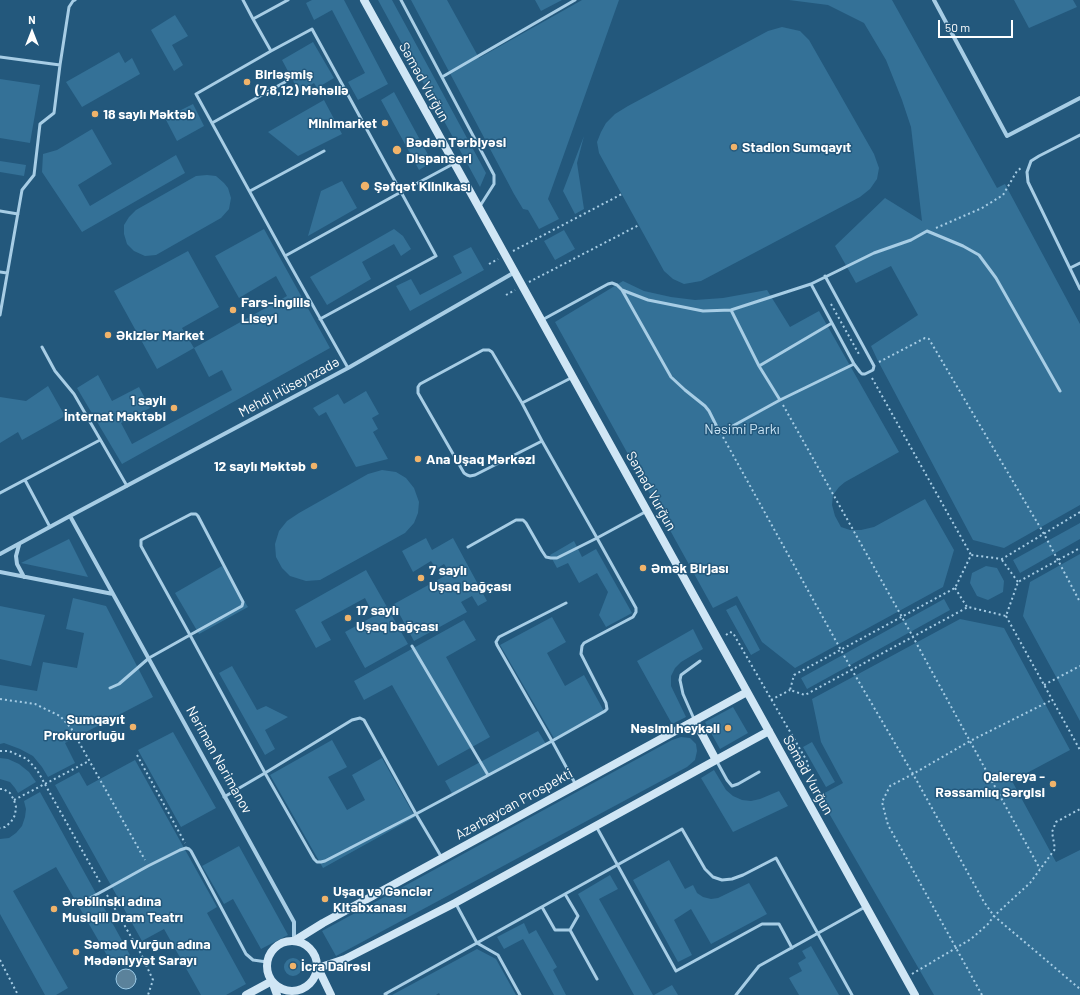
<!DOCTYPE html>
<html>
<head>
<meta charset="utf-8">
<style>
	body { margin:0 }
	#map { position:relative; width:1080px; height:995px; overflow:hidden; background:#23587c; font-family:Barlow,sans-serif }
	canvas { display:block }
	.north { position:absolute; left:12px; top:12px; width:40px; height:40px; -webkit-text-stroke:3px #23587c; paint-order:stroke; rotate:0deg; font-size:11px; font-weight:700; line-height:16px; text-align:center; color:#fff }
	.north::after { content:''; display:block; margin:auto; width:14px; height:18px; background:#fff; clip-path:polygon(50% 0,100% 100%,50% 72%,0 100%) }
	.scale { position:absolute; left:938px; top:20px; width:75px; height:18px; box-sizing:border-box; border:2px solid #fff; border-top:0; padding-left:5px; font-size:12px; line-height:14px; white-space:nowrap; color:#fff; -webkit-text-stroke:3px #23587c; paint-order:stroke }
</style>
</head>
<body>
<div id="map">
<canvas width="1080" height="995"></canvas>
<div class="north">N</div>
<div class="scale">50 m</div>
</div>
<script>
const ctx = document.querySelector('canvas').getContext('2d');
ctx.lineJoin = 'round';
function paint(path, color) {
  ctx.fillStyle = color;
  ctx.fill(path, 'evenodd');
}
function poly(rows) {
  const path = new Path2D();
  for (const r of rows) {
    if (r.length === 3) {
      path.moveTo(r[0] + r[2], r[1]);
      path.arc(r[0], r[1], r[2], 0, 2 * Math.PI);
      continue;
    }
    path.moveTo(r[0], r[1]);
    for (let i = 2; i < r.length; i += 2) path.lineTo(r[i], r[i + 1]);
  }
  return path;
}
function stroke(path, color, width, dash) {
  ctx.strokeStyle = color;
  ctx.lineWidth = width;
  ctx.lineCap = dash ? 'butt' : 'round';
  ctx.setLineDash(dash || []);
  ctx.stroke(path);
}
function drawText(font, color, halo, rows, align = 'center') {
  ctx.font = font + ' Barlow,sans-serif';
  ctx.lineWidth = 3;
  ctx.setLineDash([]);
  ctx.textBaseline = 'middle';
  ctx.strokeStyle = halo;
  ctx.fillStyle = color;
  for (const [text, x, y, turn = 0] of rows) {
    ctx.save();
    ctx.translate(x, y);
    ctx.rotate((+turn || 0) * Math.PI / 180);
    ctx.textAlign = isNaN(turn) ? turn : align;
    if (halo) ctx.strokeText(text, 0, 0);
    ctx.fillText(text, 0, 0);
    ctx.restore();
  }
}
paint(poly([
	[312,0,344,0,388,84,358,100,348,82,365,73,332,10,314,20,306,3],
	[378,0,392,0,486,173,480,187],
	[411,0,447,0,479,58,582,0,619,0,548,199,559,219,539,229,528,210,523,209,514,194],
	[535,0,562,0,541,11],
	[789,0,892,0,997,188,1005,184,1080,324,1080,505,1004,548,973,540,877,359,871,346,918,315,891,266,856,283,835,246,885,198,922,221,911,127,902,100,886,60,864,23,828,5],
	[1014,0,1073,0,1077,7,1029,28],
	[175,15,188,36,172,45,183,65,174,71,151,30],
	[782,27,800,31,809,40,874,154,879,168,877,179,870,189,860,197,701,281,684,284,673,279,664,271,599,153,597,142,601,132,606,123,615,114,628,106,768,31],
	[313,42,334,78,317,88,314,83,299,92,282,60],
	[119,52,125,63,132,58,140,74,82,107,66,82],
	[0,79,40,85,30,143,0,138],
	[394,92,432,162,419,170,381,100],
	[324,100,342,134,298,156,268,132],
	[193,104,204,126,177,141,165,118],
	[92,129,112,164,78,185,90,206,176,155,185,173,82,232,42,172,43,154,57,150],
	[584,136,577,163,584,209,575,214,563,191],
	[0,161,26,165,24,176,0,172],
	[207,175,216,176,224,183,228,188,231,198,229,209,221,218,156,255,145,256,134,251,127,244,124,234,124,225,129,217,136,210,196,176],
	[342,181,357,208,308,236,321,191],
	[264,229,330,348,122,464,77,388,98,375,112,401,139,387,150,408,121,423,132,444,232,390,222,370,209,377,194,348,157,369,114,291,188,251,219,307,182,328,194,348,287,296,276,276,239,298,215,256],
	[394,229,403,236,411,249,401,256,394,244,362,262,371,279,327,305,310,277],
	[564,230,575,249,555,260,544,241],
	[471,247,484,270,410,311,396,286,411,279,420,295,462,273,453,256],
	[623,281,644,291,671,297,695,300,723,298,767,290,790,327,819,311,899,452,845,482,839,487,833,495,832,505,835,516,841,527,850,530,861,530,874,527,925,499,954,550,943,587,795,668,762,642,737,596,713,608,555,322],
	[48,386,65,416,22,440,18,432,0,443,0,397,26,401],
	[366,391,379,414,372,418,378,429,373,432,388,459,356,467,326,412,319,416,313,408,338,394,344,404],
	[382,470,396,472,406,478,414,488,419,502,418,513,414,523,405,533,320,580,306,581,290,576,282,568,276,557,275,544,279,531,287,521,299,513,368,474],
	[1080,523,1080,539,1020,573,1013,560],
	[426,538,432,550,453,538,487,601,478,606,472,596,461,602,467,612,414,641,394,604,450,573,444,564,436,569,431,561,413,572,402,551],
	[69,539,88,577,21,563],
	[574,541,582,557,596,549,632,613,606,627,599,615,608,592,597,573,579,583,568,563,557,568,550,555],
	[1080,554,1080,721,1023,616,1030,582],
	[222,566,248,607,199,634,175,593],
	[986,566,997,568,1004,581,1003,592,988,600,977,596,970,583,972,573],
	[366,570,408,644,365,668,345,632,374,616,365,598,321,622,331,640,316,648,295,610],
	[73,598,106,606,153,697,65,743,75,763,48,777,42,767,33,756,20,749,4,743,0,744,0,685,37,691,43,662,77,668,84,633,66,629],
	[944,599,950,610,807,689,801,678],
	[736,605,760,650,751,655,726,610],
	[0,606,45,615,31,666,0,659],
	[552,617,566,642,547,653,565,686,584,675,605,713,555,740,500,645],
	[960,619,1004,628,1070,750,1012,781,1056,862,1080,850,1080,995,934,995,819,796,843,783,821,742,812,699],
	[464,620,476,640,446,657,490,737,438,766,392,685,364,700,354,681],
	[693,629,703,649,681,662,675,668,671,676,671,686,686,717,672,724,637,661],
	[232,666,257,710,266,706,288,717,265,730,275,749,265,755,219,673],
	[733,707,748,733,720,749,705,722],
	[538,731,546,744,453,795,445,781],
	[173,732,216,808,181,827,138,750],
	[681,737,690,738,696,744,697,751,695,760,687,767,336,956,322,931,672,740],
	[332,740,347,767,328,777,347,810,365,800,352,775,382,758,415,817,323,868,270,775],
	[812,742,835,782,826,787,803,747],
	[0,758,8,759,19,764,29,772,36,782,18,793,15,788,10,782,0,779],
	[135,760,217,907,207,913,246,984,226,995,201,995,164,929,142,941,55,785,79,772,87,786],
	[714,770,726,790,733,796,742,800,751,801,760,799,779,791,788,806,733,832,701,778],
	[40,792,130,955,112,964,56,867,13,891,68,988,56,995,45,995,0,914,0,839,9,838,16,833,22,826,25,817,26,809,24,801],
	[239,846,288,935,261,949,233,899,224,904,202,866],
	[669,860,685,889,693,885,697,893,703,897,711,899,718,898,749,883,767,914,711,944,691,909,674,920,692,955,678,962,633,880],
	[610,875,618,889,599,899,653,995,634,995,578,894],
	[524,923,529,934,536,930,557,967,553,970,566,995,554,995,523,939,504,949,497,937],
	[811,946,839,995,799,995,789,978,802,971,798,963,806,958,802,951],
	[477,949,496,959,516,995,440,995,439,993,436,995,392,995],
	[293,967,9],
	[672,985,678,995,654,995]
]), '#347197');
const water = poly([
	[126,979,10]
]);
paint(water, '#5b829b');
stroke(water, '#9bcae6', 1);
stroke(poly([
	[936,228,982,208,1003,195,1017,171,1021,168],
	[513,251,622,194],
	[489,264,498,259],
	[529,282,639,225],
	[506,295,515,290],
	[831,304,860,356],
	[879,362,925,338,929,339,1044,534,1080,602],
	[872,378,971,555],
	[783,405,902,617,1040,869],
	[723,437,852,670,913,774,984,902,994,916,1080,989],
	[1080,512,1002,559,971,555,955,588,794,675,790,690,805,695,968,607,1006,616,1018,582,1080,548],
	[1002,560,1018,582],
	[955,588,967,607],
	[1006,616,1080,750],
	[726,635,730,632,733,633,808,763,808,767,806,770,801,773],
	[1044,685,1080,666],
	[0,699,35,704,60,716,71,728,145,860],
	[771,700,790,690],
	[0,751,9,751,27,759,37,770,101,884],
	[137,755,185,843],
	[0,789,3,789,10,793,14,800,16,807,15,815,11,822,5,827,0,828],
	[14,800,89,761],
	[107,895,141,954,153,980,148,995],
	[0,960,18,995],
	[912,974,971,939,988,924,994,916,1030,883,1055,849,1052,832,1056,822,1080,809],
	[982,995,888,825,882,802,890,786,913,774,970,741,1052,700]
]), '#a7cde5', 2, [2, 3]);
stroke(poly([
	[243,0,253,19,288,0],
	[401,0,494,175,494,184,480,206],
	[253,19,271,51,312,29,401,192,453,164],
	[271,51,196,94,285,256,401,192,436,256,320,319],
	[0,57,60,65,69,7,73,1,75,0],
	[442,77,575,0],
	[212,123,285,82],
	[1080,135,1039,156,1031,161,1027,172,1028,182,1080,289],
	[250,191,324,151],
	[0,211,18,214],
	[285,256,348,368],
	[1070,268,1080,263],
	[0,272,7,273],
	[811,284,854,364,860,372,862,374,865,374,873,370,874,366,825,276],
	[622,290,671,377,685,390,705,406,709,411,720,433,780,400],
	[731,310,759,366,780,400,854,364],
	[0,315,22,190,34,175,40,124,54,113,60,65],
	[542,320,608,284,612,283,617,285,622,290,648,300,703,311,731,310,811,284,874,253,911,240,927,231,963,246,979,255,996,278,1060,391],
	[42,347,55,371,74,394,127,486],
	[759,366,832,323],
	[522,403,571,378],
	[25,480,50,527],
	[0,493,100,440],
	[468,547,516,520,523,520,526,523,542,551,546,557,551,558,557,558,597,538,542,441,522,403,492,352,489,350,483,350,420,384,418,387,418,393,464,473,467,475,470,476,475,475,542,441],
	[566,603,499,637,496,642,497,645,552,741,605,711,607,709,606,703,581,654,582,646,584,643,633,617,636,612,636,608,597,538,647,511],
	[412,646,488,775],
	[110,688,119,684,149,658,190,635,242,606,243,602,198,516,196,514,191,514,143,539,141,540,141,546,190,635,265,773,314,859,317,862,321,862,325,861,416,814,364,720,360,718,352,720,265,773,224,797],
	[694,719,683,694,680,680,681,675,700,661],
	[716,760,727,780,732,786,738,784,759,772],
	[596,826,676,971,762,924,779,924,792,948],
	[442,858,416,814,552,741,576,785],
	[565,894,578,916,570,930],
	[83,902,148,866,180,850,186,848,189,849,191,851,246,954,253,960,267,962],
	[456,904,477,943,498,955,520,995],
	[542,907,555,930,570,930,597,979],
	[386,995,385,994,682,829,705,869,713,877,722,880,732,879,743,875,776,858,852,995],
	[736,995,759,966,865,907]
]), '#a7cde5', 3);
stroke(poly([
	[934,0,1007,136,1080,98],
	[70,516,294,922,294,941],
	[19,545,16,556,17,564,24,577],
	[0,554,70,516,348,368,515,272],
	[0,572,113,594]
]), '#a7cde5', 4);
stroke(poly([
	[364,0,915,995],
	[695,721,716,760],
	[292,966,25],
	[294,941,323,923,747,692],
	[246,995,272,981,277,995],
	[331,995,318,968,345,959,455,903,769,731]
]), '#d0e6f5', 8);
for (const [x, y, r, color] of [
	[247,82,4,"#f0b36a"],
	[95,114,4,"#f0b36a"],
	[385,123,4,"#f0b36a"],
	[734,147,4,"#f0b36a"],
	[397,150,5,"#f0b36a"],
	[365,186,5,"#f0b36a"],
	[233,310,4,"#f0b36a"],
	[108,335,4,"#f0b36a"],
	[174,408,4,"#f0b36a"],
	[418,459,4,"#f0b36a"],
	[314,466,4,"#f0b36a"],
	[643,568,4,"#f0b36a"],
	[421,578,4,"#f0b36a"],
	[348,618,4,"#f0b36a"],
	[133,727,4,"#f0b36a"],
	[728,728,4,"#f0b36a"],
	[1053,784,4,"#f0b36a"],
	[325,899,4,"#f0b36a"],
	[54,909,4,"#f0b36a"],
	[76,952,4,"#f0b36a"],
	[293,966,4,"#f0b36a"]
]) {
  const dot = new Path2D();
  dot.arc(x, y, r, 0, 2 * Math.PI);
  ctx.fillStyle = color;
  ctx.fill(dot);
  stroke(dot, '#23587c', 1.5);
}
drawText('bold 14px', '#fff', '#23587c', [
	["Birləşmiş",255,74],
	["(7,8,12) Məhəllə",255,90],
	["18 saylı Məktəb",103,114],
	["Minimarket",377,123,"right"],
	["Bədən Tərbiyəsi",406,142],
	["Dispanseri",406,158],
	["Stadion Sumqayıt",742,147],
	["Şəfqət Klinikası",374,186],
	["Fars-İngilis",241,302],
	["Liseyi",241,318],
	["Əkizlər Market",116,335],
	["1 saylı",166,400,"right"],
	["İnternat Məktəbi",166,416,"right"],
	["Ana Uşaq Mərkəzi",426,459],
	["12 saylı Məktəb",306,466,"right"],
	["Əmək Birjası",651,568],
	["7 saylı",429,570],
	["Uşaq bağçası",429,586],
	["17 saylı",356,610],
	["Uşaq bağçası",356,626],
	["Sumqayıt",125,719,"right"],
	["Prokurorluğu",125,735,"right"],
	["Nəsimi heykəli",720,728,"right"],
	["Qalereya -",1045,776,"right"],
	["Rəssamlıq Sərgisi",1045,792,"right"],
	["Uşaq və Gənclər",333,891],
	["Kitabxanası",333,907],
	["Ərəblinski adına",62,901],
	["Musiqili Dram Teatrı",62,917],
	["Səməd Vurğun adına",84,944],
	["Mədəniyyət Sarayı",84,960],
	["İcra Dairəsi",301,966]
], 'left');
drawText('14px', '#fff', '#23587c', [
	["Səməd Vurğun",424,82,61],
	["Mehdi Hüseynzadə",289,387,-28],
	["Səməd Vurğun",651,491,61],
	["Nəriman Nərimanov",219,760,61],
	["Səməd Vurğun",808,775,61],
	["Azərbaycan Prospekti",514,804,-29]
]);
drawText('14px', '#cae4f4', '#23587c', [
	["Nəsimi Parkı",742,429]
]);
</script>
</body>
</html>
